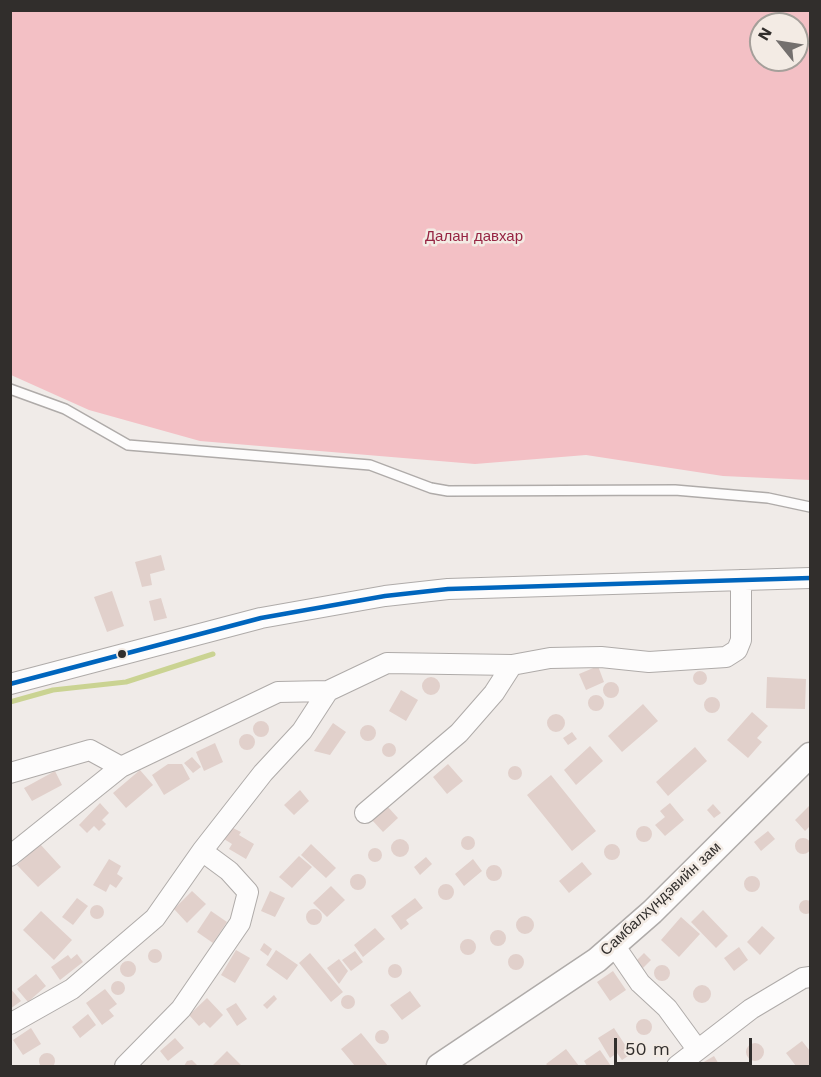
<!DOCTYPE html>
<html>
<head>
<meta charset="utf-8">
<style>
	body { margin:0 }
	#map { position:relative; width:821px; height:1077px; overflow:hidden; background:#f0ebe8; font-family:"Work Sans",sans-serif }
	canvas { display:block }
	.frame { position:absolute; inset:0; border:12px solid #312e2c; pointer-events:none }
	.north { position:absolute; left:749px; top:12px; width:60px; height:60px; box-sizing:border-box; background:#f3ebe4; border:2px solid #a59f9a; border-radius:50%; rotate:300deg; font-size:16px; font-weight:700; line-height:24px; text-align:center; color:#312e2c }
	.north::after { content:''; display:block; margin:auto; width:21px; height:27px; background:#74706e; clip-path:polygon(50% 0,100% 100%,50% 72%,0 100%) }
	.scale { position:absolute; left:614px; top:1038px; width:138px; height:27px; box-sizing:border-box; border:3px solid #312e2c; border-top:0; padding-left:8px; font-size:18px; line-height:21px; white-space:nowrap; color:#312e2c; -webkit-text-stroke:4px #f3ebe4; paint-order:stroke }
</style>
</head>
<body>
<div id="map">
<canvas width="821" height="1077"></canvas>
<div class="frame"></div>
<div class="north">N</div>
<div class="scale">50 m</div>
</div>
<script>
const ctx = document.querySelector('canvas').getContext('2d');
ctx.lineJoin = 'round';
function paint(path, color) {
  ctx.fillStyle = color;
  ctx.fill(path, 'evenodd');
}
function poly(rows) {
  const path = new Path2D();
  for (const r of rows) {
    if (r.length === 3) {
      path.moveTo(r[0] + r[2], r[1]);
      path.arc(r[0], r[1], r[2], 0, 2 * Math.PI);
      continue;
    }
    path.moveTo(r[0], r[1]);
    for (let i = 2; i < r.length; i += 2) path.lineTo(r[i], r[i + 1]);
  }
  return path;
}
function stroke(path, color, width, dash) {
  ctx.strokeStyle = color;
  ctx.lineWidth = width;
  ctx.lineCap = dash ? 'butt' : 'round';
  ctx.setLineDash(dash || []);
  ctx.stroke(path);
}
function drawText(font, color, halo, rows, align = 'center') {
  ctx.font = font + ' "Work Sans",sans-serif';
  ctx.lineWidth = 5;
  ctx.setLineDash([]);
  ctx.textBaseline = 'middle';
  ctx.strokeStyle = halo;
  ctx.fillStyle = color;
  for (const [text, x, y, turn = 0] of rows) {
    ctx.save();
    ctx.translate(x, y);
    ctx.rotate((+turn || 0) * Math.PI / 180);
    ctx.textAlign = isNaN(turn) ? turn : align;
    if (halo) ctx.strokeText(text, 0, 0);
    ctx.fillText(text, 0, 0);
    ctx.restore();
  }
}
paint(poly([
	[11,10,810,11,810,480,723,476,586,455,475,464,200,441,89,410,11,375],
	[761,24,797,24,797,60,761,60]
]), '#f3c0c5');
stroke(poly([
	[10,702,53,690,126,682,213,654]
]), '#cad392', 5);
paint(poly([
	[161,555,165,570,150,574,152,585,142,587,135,562],
	[112,591,124,626,107,632,94,597],
	[161,598,167,618,154,621,149,601],
	[598,666,604,682,586,690,579,674],
	[700,678,7],
	[767,677,806,679,805,709,766,708],
	[431,686,9],
	[611,690,8],
	[401,690,418,700,406,721,389,711],
	[596,703,8],
	[712,705,8],
	[643,704,658,721,622,752,608,736],
	[752,712,768,726,757,738,762,742,748,758,727,740],
	[556,723,9],
	[261,729,8],
	[333,723,346,732,330,755,314,751],
	[368,733,8],
	[572,732,577,739,568,745,563,738],
	[247,742,8],
	[215,743,223,762,204,771,196,752],
	[389,750,7],
	[590,746,603,761,576,785,564,770],
	[695,747,707,761,668,796,656,782],
	[192,757,201,767,193,773,184,763],
	[168,764,182,764,190,779,164,795,152,775],
	[448,764,463,781,447,794,433,777],
	[515,773,7],
	[140,770,153,785,126,808,113,793],
	[55,771,62,785,32,801,24,788],
	[551,775,596,831,572,851,527,795],
	[300,790,309,801,294,815,284,805],
	[100,803,109,813,102,820,106,824,99,831,94,826,87,833,79,825],
	[670,803,684,820,665,836,655,825,665,817,660,811],
	[713,804,721,813,714,818,707,810],
	[810,805,810,826,805,831,795,820],
	[387,806,398,818,383,832,372,820],
	[644,834,8],
	[231,827,241,832,239,835,254,844,246,859,229,849,232,844,224,839],
	[768,831,775,839,761,851,754,842],
	[468,843,7],
	[803,846,8],
	[400,848,9],
	[40,844,61,867,38,887,17,865],
	[311,844,336,868,326,878,301,855],
	[612,852,8],
	[375,855,7],
	[299,856,312,867,292,888,279,877],
	[426,857,432,864,420,875,414,867],
	[109,859,121,866,117,874,123,878,116,888,110,884,106,892,93,885],
	[473,859,482,871,464,886,455,874],
	[582,862,592,874,569,893,559,881],
	[494,873,8],
	[358,882,8],
	[752,884,8],
	[446,892,8],
	[331,886,345,900,327,917,313,903],
	[192,891,206,904,187,923,174,909],
	[270,891,285,898,275,917,261,911],
	[77,898,88,906,73,925,62,917],
	[415,898,423,908,406,920,409,924,401,930,391,916],
	[806,907,7],
	[97,912,7],
	[314,917,8],
	[703,910,728,936,716,948,691,922],
	[41,911,72,940,54,960,23,930],
	[211,911,227,922,213,943,197,932],
	[525,925,9],
	[681,917,700,934,679,957,661,940],
	[762,926,775,938,760,955,747,942],
	[375,928,385,939,363,957,354,945],
	[498,938,8],
	[468,947,8],
	[264,943,272,949,268,956,260,950],
	[739,947,748,960,734,971,724,958],
	[155,956,7],
	[236,950,250,958,235,983,221,975],
	[276,950,298,965,287,980,266,965],
	[355,951,363,962,351,971,342,960],
	[310,953,343,992,331,1002,299,963],
	[644,953,651,960,643,968,636,961],
	[77,954,83,962,60,980,51,967,68,955,71,959],
	[516,962,8],
	[339,959,348,971,339,984,327,968],
	[128,969,8],
	[395,971,7],
	[662,973,8],
	[613,971,626,990,610,1001,597,982],
	[36,974,46,986,28,1002,17,989],
	[118,988,7],
	[702,994,9],
	[10,988,21,1001,10,1009],
	[105,989,117,1004,109,1010,114,1016,102,1025,86,1003],
	[410,991,421,1006,402,1020,390,1005],
	[274,995,277,999,267,1009,263,1005],
	[348,1002,7],
	[207,998,223,1015,210,1028,204,1022,199,1026,189,1015],
	[236,1003,247,1019,237,1026,226,1009],
	[88,1014,96,1025,80,1038,72,1027],
	[644,1027,8],
	[31,1028,41,1044,23,1055,13,1040],
	[614,1028,631,1054,622,1060,617,1053,610,1058,598,1038],
	[382,1037,7],
	[361,1033,388,1066,355,1066,341,1049],
	[175,1038,184,1048,168,1061,160,1051],
	[802,1041,810,1051,810,1066,796,1066,786,1053],
	[755,1052,9],
	[566,1049,579,1066,548,1066,546,1064],
	[600,1050,611,1066,587,1066,584,1061],
	[227,1051,242,1066,212,1066],
	[47,1061,8],
	[714,1056,720,1066,697,1066],
	[192,1060,198,1066,184,1066,187,1061]
]), '#e1d0cb');
const service = poly([
	[10,389,65,409,128,445,370,465,431,488,448,491,675,490,768,498,810,507]
]);
const minor = poly([
	[10,684,261,618,385,596,448,589,810,578],
	[10,773,90,750,121,767],
	[365,813,459,733,494,693,512,665],
	[10,856,121,767,278,692,328,691,387,663,512,665,550,658,601,657,649,662,726,657,737,650,741,640,741,580],
	[614,945,640,983,667,1008,697,1049],
	[10,1024,72,989,155,918,202,851,263,773,302,731,328,691],
	[125,1066,181,1009,240,923,248,892,229,871,202,851],
	[677,1066,751,1009,803,978,810,977]
]);
const tertiary = poly([
	[439,1066,597,960,652,912,810,755]
]);
stroke(service, '#afaba9', 12);
stroke(minor, '#afaba9', 22);
stroke(tertiary, '#afaba9', 27);
stroke(service, '#fdfcfc', 9);
stroke(minor, '#fdfcfc', 20);
stroke(tertiary, '#fdfcfc', 24);
stroke(poly([
	[10,684,261,618,385,596,448,589,810,578]
]), '#0065bd', 4.5);
for (const [x, y, r, color] of [
	[122,654,5,"#312e2c"]
]) {
  const dot = new Path2D();
  dot.arc(x, y, r, 0, 2 * Math.PI);
  ctx.fillStyle = color;
  ctx.fill(dot);
  stroke(dot, '#f3ebe4', 2);
}
drawText('15px', '#962543', '#f3ebe4', [
	["Далан давхар",474,237]
]);
drawText('15px', '#312e2c', '#f3ebe4', [
	["Самбалхүндэвийн зам",661,899,-43]
]);
</script>
</body>
</html>
